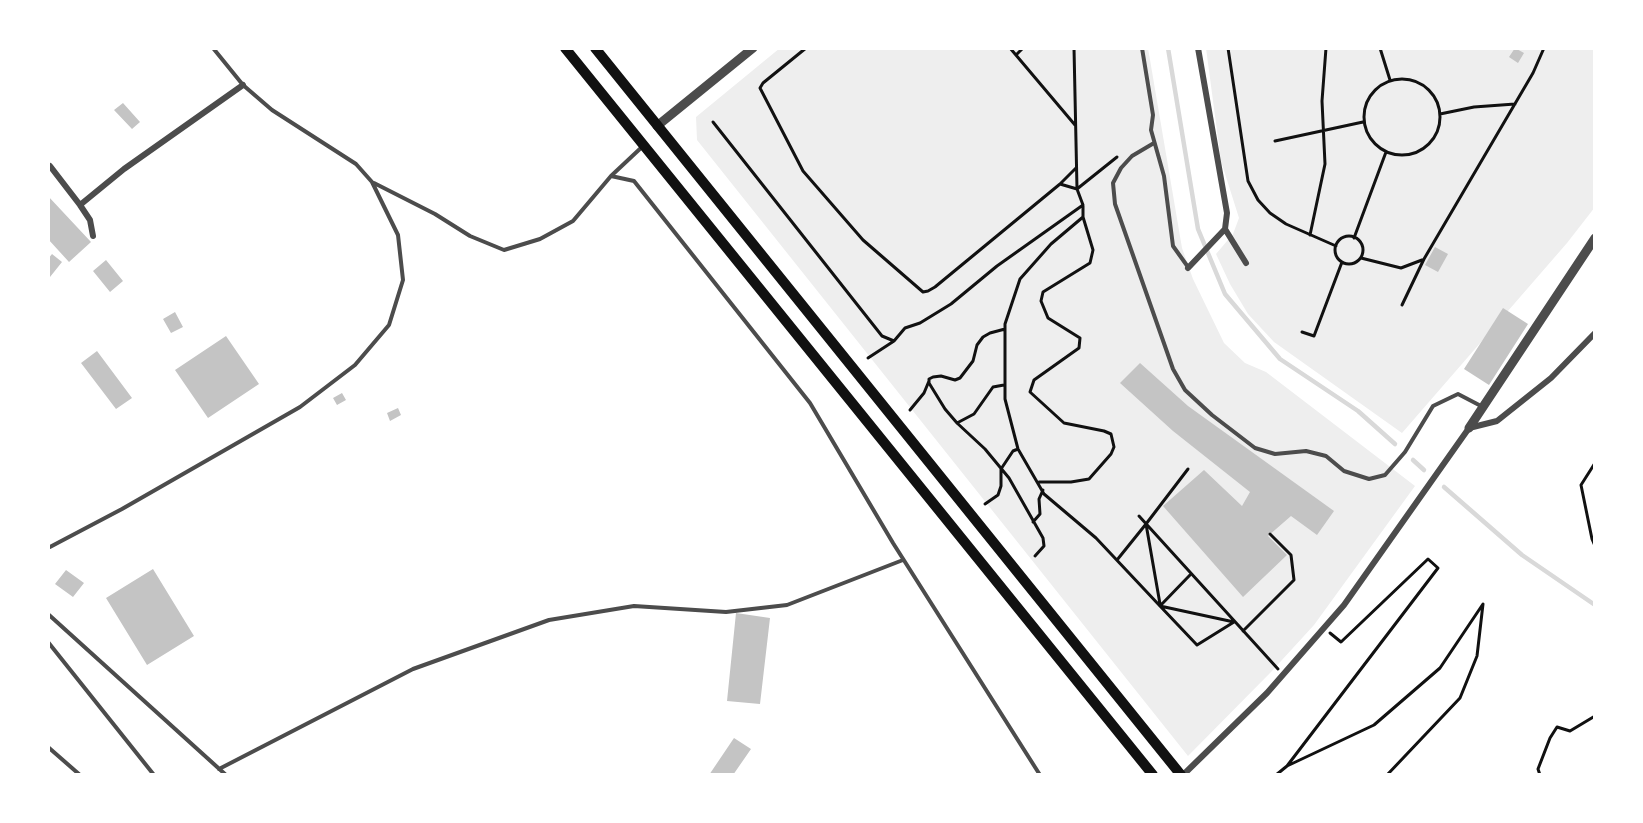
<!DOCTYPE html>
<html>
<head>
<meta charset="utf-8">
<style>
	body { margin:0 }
	#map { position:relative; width:1643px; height:823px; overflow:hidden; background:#fff; font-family:Figtree,sans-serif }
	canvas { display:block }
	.frame { position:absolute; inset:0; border:50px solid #fff; pointer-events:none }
</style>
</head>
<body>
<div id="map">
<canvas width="1643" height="823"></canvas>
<div class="frame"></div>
</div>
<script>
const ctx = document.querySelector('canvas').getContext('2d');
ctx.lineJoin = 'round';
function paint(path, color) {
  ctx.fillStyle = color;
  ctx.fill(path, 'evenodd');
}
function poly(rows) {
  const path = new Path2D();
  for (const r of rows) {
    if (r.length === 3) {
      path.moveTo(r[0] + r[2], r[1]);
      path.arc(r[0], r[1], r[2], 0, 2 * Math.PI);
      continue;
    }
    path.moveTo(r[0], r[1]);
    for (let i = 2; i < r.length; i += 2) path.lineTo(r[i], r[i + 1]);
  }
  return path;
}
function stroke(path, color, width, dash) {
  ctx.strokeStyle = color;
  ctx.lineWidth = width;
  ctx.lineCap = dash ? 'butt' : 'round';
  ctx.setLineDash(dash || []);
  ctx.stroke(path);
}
paint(poly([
	[780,48,1148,48,1182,248,1193,279,1224,343,1245,363,1266,372,1415,486,1314,625,1271,672,1188,756,697,140,696,117],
	[1206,48,1595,48,1595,207,1567,243,1402,433,1274,342,1248,314,1230,284,1216,254,1233,234,1239,218,1221,161]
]), '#eee');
stroke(poly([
	[1168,48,1198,229,1225,294,1280,359,1358,411,1395,444],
	[1413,460,1424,470],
	[1444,487,1522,555,1595,605]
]), '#d9d9d9', 4.5);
paint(poly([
	[1515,48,1524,53,1518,63,1509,57],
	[123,103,140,122,132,129,114,110],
	[48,196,91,242,69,262,48,239],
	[1435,247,1448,254,1438,272,1425,265],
	[52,254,62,262,50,277,48,275,48,259],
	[106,260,123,281,110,292,93,271],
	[1503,308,1528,324,1489,385,1464,369],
	[175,312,183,327,171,333,163,319],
	[226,336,259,384,208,418,175,370],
	[97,351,132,398,116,409,81,363],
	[1140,363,1188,406,1334,511,1317,535,1291,516,1268,536,1287,555,1243,597,1163,506,1204,470,1242,506,1250,492,1173,431,1120,383],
	[342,393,346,400,337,405,333,398],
	[398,408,401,415,390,421,387,413],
	[153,569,194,636,147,665,106,598],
	[66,570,84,583,73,597,55,584],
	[736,613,770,618,760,704,727,701],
	[734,738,751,749,733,775,709,775]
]), '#c4c4c4');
stroke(poly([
	[806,48,763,83,760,88,803,171,863,240,923,292,928,291,935,287,1060,184,1076,168],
	[1010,48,1075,125],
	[1228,48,1248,181,1258,200,1270,213,1286,224,1336,246],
	[1380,48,1390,80],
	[1016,55,1023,48],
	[1402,117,38],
	[1440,114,1474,107,1515,104],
	[713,122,882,336,894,341],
	[1275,141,1363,122],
	[1060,184,1077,189,1117,157],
	[1083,217,1051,244,1020,279,1005,324,1005,399,1018,449,1044,494,1096,538,1160,606,1197,645,1234,622,1160,606],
	[1310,235,1325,164,1322,101,1326,48],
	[1349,250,14],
	[1354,238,1386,152],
	[1361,258,1401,268,1422,260],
	[1402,305,1424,259,1533,73,1544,48],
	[1005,329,990,333,983,337,977,345,973,361,960,378,955,380,941,376,933,377,929,379,929,383,945,409,957,423,985,449,1009,478,1043,538,1044,546,1035,556],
	[1302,332,1314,336,1342,262],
	[868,358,894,341,905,328,920,323,951,304,997,266,1083,205],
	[910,410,924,393,929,381],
	[957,423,974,414,993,387,1004,385],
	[1595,463,1581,485,1592,539,1595,546],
	[1039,482,1071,482,1089,479,1111,454,1114,447,1111,434,1104,431,1064,423,1030,392,1034,380,1079,348,1080,338,1048,318,1041,301,1043,292,1090,263,1093,250,1083,217,1083,205,1077,189,1074,48],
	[985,504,998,495,1001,486,1001,469,1013,451,1018,449],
	[1139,516,1278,669],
	[1033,522,1040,514,1039,499,1043,490],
	[1146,524,1188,469],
	[1117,560,1146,524,1160,604],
	[1160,606,1190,575],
	[1243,631,1294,580,1291,555,1270,534],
	[1287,766,1374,725,1440,668,1483,604,1477,656,1460,698,1387,775],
	[1276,775,1287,766,1438,568,1428,559,1341,642,1330,633],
	[1540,775,1538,769,1550,738,1557,727,1570,731,1595,716]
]), '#111', 3);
stroke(poly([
	[1142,48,1153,115,1151,130,1164,176,1173,246,1188,267],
	[1154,143,1132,156,1121,168,1113,183,1115,204,1173,369,1185,390,1212,415,1255,448,1275,454,1306,451,1326,456,1344,471,1369,479,1385,475,1405,452,1433,406,1458,394,1481,406],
	[643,146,611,176,634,181,810,403,893,543,1040,775],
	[374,183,435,214,470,236,504,250,540,239,573,221,611,176],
	[48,548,122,509,300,407,355,365,389,325,403,280,398,235,372,182,356,164,272,110,243,85,213,48],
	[48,614,226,775],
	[48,642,154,775],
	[48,747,80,775],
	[219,769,413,669,549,620,634,606,726,612,787,605,903,560]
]), '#4c4c4c', 4);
stroke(poly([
	[48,168,50,166,80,205,90,220,93,236],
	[80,205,124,169,243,85],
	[1225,229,1246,263],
	[1188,268,1225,229,1227,213,1198,48],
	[1183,775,1267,693,1344,605,1469,428,1497,421,1551,378,1595,333]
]), '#4c4c4c', 6);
stroke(poly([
	[657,126,753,48],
	[1469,428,1595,238]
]), '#4c4c4c', 9);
stroke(poly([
	[565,48,1153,775],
	[595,48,1181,775]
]), '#111', 10);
</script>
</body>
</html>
